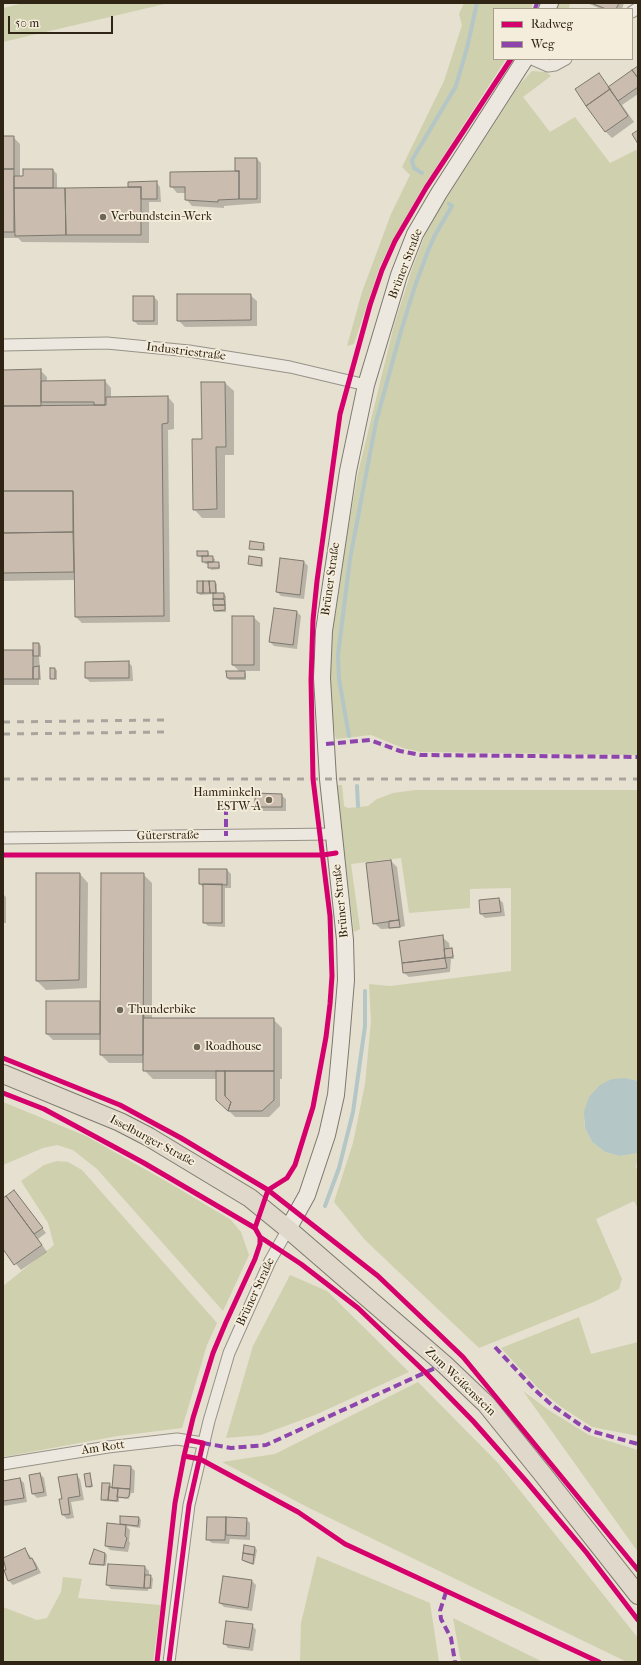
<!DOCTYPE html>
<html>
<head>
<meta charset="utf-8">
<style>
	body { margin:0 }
	#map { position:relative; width:641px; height:1665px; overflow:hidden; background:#e6e0d0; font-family:"IM FELL French Canon",serif }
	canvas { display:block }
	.frame { position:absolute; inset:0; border:4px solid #302415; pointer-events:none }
	.legend { position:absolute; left:493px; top:8px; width:140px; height:52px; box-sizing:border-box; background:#f5eddb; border:1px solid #a69d8c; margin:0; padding:5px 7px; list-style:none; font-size:12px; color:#302415 }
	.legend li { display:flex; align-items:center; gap:8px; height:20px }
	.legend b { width:20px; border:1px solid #a69d8c }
	.scale { position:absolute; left:8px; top:16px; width:105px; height:18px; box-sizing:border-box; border:2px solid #302415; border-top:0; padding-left:5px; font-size:12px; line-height:14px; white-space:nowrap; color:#302415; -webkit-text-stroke:3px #f5eddb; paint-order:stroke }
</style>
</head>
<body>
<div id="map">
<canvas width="641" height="1665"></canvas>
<div class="frame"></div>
<ul class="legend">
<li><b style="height:5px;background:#d6006c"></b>Radweg</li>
<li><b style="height:5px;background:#8e44ad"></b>Weg</li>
</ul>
<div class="scale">50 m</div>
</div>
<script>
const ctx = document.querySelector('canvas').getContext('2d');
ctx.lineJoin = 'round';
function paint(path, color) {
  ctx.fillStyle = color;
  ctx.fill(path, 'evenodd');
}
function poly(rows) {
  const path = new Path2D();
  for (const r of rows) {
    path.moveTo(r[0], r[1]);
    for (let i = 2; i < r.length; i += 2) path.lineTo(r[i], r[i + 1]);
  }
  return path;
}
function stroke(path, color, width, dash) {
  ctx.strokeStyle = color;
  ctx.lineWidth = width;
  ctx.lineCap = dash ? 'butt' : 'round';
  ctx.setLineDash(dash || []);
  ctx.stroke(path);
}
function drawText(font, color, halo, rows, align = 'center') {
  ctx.font = font + ' "IM FELL French Canon",serif';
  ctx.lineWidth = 3.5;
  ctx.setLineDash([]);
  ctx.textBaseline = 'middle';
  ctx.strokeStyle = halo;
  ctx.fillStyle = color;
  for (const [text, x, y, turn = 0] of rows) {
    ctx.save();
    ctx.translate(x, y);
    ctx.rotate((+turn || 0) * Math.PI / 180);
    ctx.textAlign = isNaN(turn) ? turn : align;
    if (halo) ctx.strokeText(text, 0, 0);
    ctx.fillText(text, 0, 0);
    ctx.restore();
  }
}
paint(poly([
	[24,3,169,3,3,42,3,8],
	[464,3,533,3,531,9,494,9,494,59,506,59,424,186,396,234,380,266,354,344,347,346,362,292,391,214,410,175,402,167,444,81,462,25,459,14],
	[558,3,570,3,569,9,555,9],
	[532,71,546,72,551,76,523,97,550,132,575,117,610,163,638,149,638,755,421,752,403,748,371,735,336,739,333,725,331,703,331,648,337,591,358,473,394,325,412,269,425,235,440,208,520,84],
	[336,785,342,785,344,806,348,808,368,806,377,799,393,793,415,790,638,790,638,1081,626,1078,584,1120,585,1128,592,1142,605,1152,620,1156,638,1153,636,1168,638,1169,638,1209,634,1201,596,1219,622,1279,619,1289,596,1301,479,1348,365,1240,334,1202,353,1143,365,1084,371,1021,369,984,390,986,511,971,511,888,470,889,470,908,409,913,401,858,351,864,360,929,354,932],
	[3,1102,86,1136,171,1184,231,1220,241,1232,249,1255,223,1311,97,1169,73,1150,57,1145,43,1148,3,1165],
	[57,1161,68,1162,82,1170,217,1323,207,1345,182,1428,118,1436,3,1457,3,1286,54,1245,48,1223,21,1181,44,1165],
	[290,1275,327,1291,409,1372,315,1415,261,1435,226,1438,253,1346],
	[579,1317,591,1354,638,1342,638,1436,592,1427,560,1406,537,1387,501,1348],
	[418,1382,498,1463,638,1638,638,1662,627,1662,307,1507,222,1462,275,1454],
	[523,1391,550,1411,589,1435,638,1450,638,1552],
	[317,1556,430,1603,439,1662,300,1662,301,1623],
	[63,1577,82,1579,78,1598,161,1605,153,1662,3,1662,3,1607,37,1620,47,1618,61,1592],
	[453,1618,543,1662,461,1662]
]), '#cfd0ae');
paint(poly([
	[626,1078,638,1081,638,1153,620,1156,605,1152,592,1142,585,1128,584,1112,589,1097,600,1085,612,1079]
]), '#b4c6c5');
paint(poly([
	[587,3,624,3,622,9,601,9],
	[638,67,638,94,622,105,634,122,612,138,605,131,610,92],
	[3,137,13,137,20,144,20,177,53,170,57,174,57,189,129,188,129,183,156,182,160,187,161,202,149,202,149,243,22,242,18,238,3,238],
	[236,159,257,159,261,163,261,203,224,206,224,208,192,206,186,199,186,193,177,193,171,186,237,172],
	[250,295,257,301,257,326,185,327,178,320],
	[154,297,158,301,158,325,138,325,134,321],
	[40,370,47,377,47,382,105,381,111,388,111,398,168,397,174,404,174,429,168,430,170,622,82,623,76,617,75,580,3,581,3,371],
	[103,401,107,401,107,410],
	[225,383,234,391,234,455,225,455,225,518,202,518,194,509,203,440],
	[263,544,265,546,265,551,250,548],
	[198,552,208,552,210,557,215,559,215,563,220,565,220,569,211,570,209,564,205,564,203,558,198,556],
	[262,559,263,561,263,567,249,563],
	[304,562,308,566,304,599,281,596,277,592],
	[215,582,217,584,217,594,224,594,226,596,226,612,216,612,215,610,214,594,200,595,198,593],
	[297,612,301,616,297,649,274,646,270,642],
	[253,617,260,623,260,671,244,671,246,674,246,680,229,680,228,678,240,672,233,665],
	[39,644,41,646,41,657,39,657,41,680,39,680,39,685,3,685,3,651,32,651],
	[128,662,132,666,133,681,90,682,86,678],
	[51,669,57,670,57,680,51,678],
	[281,795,286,799,286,811,260,811,256,806],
	[391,861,397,867,405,926,401,927,401,928,381,929,374,923],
	[200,870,227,870,231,874,231,888,225,888,225,927,208,926,204,922,204,888,200,884],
	[37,874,80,874,88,883,87,988,46,990,37,981],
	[143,874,152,883,152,1019,273,1019,282,1028,282,1079,280,1079,280,1106,269,1117,235,1117,217,1099,217,1079,153,1079,144,1070,144,1063,109,1063,101,1055,101,1040,53,1040,47,1034,100,1002,101,1003],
	[3,894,6,897,6,923,3,923],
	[499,899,503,903,505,916,485,918,481,914],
	[442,937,449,943,450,949,453,951,454,959,451,959,450,972,409,977,404,973,401,942],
	[14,1191,46,1233,38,1239,47,1252,21,1270,3,1248,3,1199],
	[115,1466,131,1467,135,1471,134,1493,131,1493,129,1499,119,1498,119,1502,104,1501,102,1499,109,1484,113,1488],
	[40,1474,44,1478,47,1496,37,1498,33,1494],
	[90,1474,93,1487,89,1488,87,1486],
	[76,1475,80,1479,84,1500,71,1502,74,1518,67,1519,63,1515,60,1500,63,1500],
	[20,1479,24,1483,27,1502,3,1506,3,1482],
	[121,1517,139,1518,141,1520,140,1528,126,1526,130,1530,129,1541,130,1543,128,1552,110,1550,106,1546,121,1525],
	[208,1518,246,1519,250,1523,250,1540,230,1539,229,1544,212,1543,207,1539],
	[255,1548,257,1550,254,1565,245,1562,243,1560],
	[25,1550,36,1563,41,1573,13,1585,9,1581,5,1571,7,1570,3,1559],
	[105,1553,107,1555,106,1566,92,1565,90,1564],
	[145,1567,149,1571,149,1576,153,1578,152,1589,148,1589,148,1591,111,1589,107,1585],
	[252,1581,256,1585,252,1611,224,1607,220,1603],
	[252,1625,256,1630,253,1651,228,1648,224,1643]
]), '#0003');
stroke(poly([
	[422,173,414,168,412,160,456,86,467,48,477,3],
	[349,736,339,679,338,655,350,559,376,422,401,331,415,286,428,251,435,235,452,206,449,204],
	[357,786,358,806],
	[325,1206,339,1168,353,1112,365,1026,365,991]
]), '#b4c6c5', 4);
const building = poly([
	[591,3,619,3,616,9,606,9,591,3],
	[638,66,638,78,632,70,638,66],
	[632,70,638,78,638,87,618,101,608,87,632,70],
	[599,73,610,89,586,106,575,89,599,73],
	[610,89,628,116,605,132,586,106,610,89],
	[638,130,638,144,632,134,638,130],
	[3,136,14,136,14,169,3,169,3,136],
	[235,158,257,158,257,199,239,199,239,171,235,171,235,158],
	[3,169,14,169,14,232,3,232,3,169],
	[23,169,53,169,53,188,14,188,14,176,23,176,23,169],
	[239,171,239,199,218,200,218,202,185,200,185,187,170,187,170,172,239,171],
	[157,181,157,199,141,199,141,187,128,187,128,182,157,181],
	[141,187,141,235,66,235,65,188,141,187],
	[14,188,65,188,66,235,15,236,14,188],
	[177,294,251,294,251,320,177,321,177,294],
	[133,296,154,296,154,321,133,321,133,296],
	[41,369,41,406,3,406,3,370,41,369],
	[105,380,105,405,94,405,94,402,41,402,41,381,105,380],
	[201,382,225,382,226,447,216,447,217,509,193,510,192,439,202,439,201,382],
	[168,396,168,423,162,424,164,616,75,617,73,491,3,491,3,406,106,405,106,397,168,396],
	[3,491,73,491,73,532,3,533,3,491],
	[73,532,74,572,3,573,3,533,73,532],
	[250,541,264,543,263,550,249,549,250,541],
	[197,551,208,551,208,556,197,556,197,551],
	[202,556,213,556,213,562,202,562,202,556],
	[249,556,262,558,261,566,248,564,249,556],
	[280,558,304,561,300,595,276,592,280,558],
	[208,562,219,562,219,568,208,568,208,562],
	[197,581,203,581,203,593,197,593,197,581],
	[203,581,209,581,210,593,203,593,203,581],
	[209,581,215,581,216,593,210,593,209,581],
	[213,593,224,593,224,599,213,599,213,593],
	[213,599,224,599,225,605,213,605,213,599],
	[213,605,225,605,225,610,214,611,213,605],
	[274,608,297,611,293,645,269,642,274,608],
	[232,616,254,616,254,665,232,665,232,616],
	[33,643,39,643,39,656,33,656,33,643],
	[3,650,33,650,33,679,3,679,3,650],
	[129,661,129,678,85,678,85,662,129,661],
	[39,666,39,679,33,679,33,667,39,666],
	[50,668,55,668,55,679,50,679,50,668],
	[226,671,245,671,245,678,227,678,226,671],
	[255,793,282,794,282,807,255,807,255,793],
	[391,860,399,920,373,924,366,863,391,860],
	[199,869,227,869,227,885,199,884,199,869],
	[36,873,80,873,79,980,36,981,36,873],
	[101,873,144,873,143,1055,100,1055,101,873],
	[222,884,222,923,203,923,203,884,222,884],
	[499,898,501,912,480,914,479,900,499,898],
	[399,920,400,927,389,928,389,921,399,920],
	[443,935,445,958,402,963,399,941,443,935],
	[452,948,453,957,445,958,444,949,452,948],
	[445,958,447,968,403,973,402,963,445,958],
	[46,1001,100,1001,100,1034,46,1034,46,1001],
	[143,1008,144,1018,274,1018,274,1071,143,1071,143,1008],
	[216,1071,225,1071,225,1096,231,1102,228,1111,216,1100,216,1071],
	[225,1071,274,1071,274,1100,262,1111,228,1111,231,1102,225,1096,225,1071],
	[14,1190,43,1228,34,1234,6,1196,14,1190],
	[6,1196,42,1245,14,1265,3,1249,3,1198,6,1196],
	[114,1465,131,1466,130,1489,112,1488,114,1465],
	[40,1473,44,1492,32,1494,29,1475,40,1473],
	[90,1473,92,1486,86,1487,84,1474,90,1473],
	[77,1474,80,1496,68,1498,70,1514,62,1515,59,1499,62,1499,58,1477,77,1474],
	[20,1478,24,1498,3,1501,3,1481,20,1478],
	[102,1483,110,1483,108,1500,101,1500,102,1483],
	[109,1487,118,1488,117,1501,108,1500,109,1487],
	[118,1488,130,1489,129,1496,127,1498,117,1497,118,1488],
	[120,1516,139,1517,138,1526,120,1524,120,1516],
	[207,1517,226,1517,225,1540,206,1540,207,1517],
	[226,1517,247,1518,246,1536,226,1535,226,1517],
	[107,1523,126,1525,125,1536,127,1538,124,1548,105,1546,107,1523],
	[244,1545,255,1547,254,1555,243,1553,244,1545],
	[25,1548,30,1559,32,1558,37,1569,8,1581,4,1570,6,1570,3,1558,25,1548],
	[94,1549,105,1553,104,1565,89,1564,94,1549],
	[243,1553,254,1555,253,1564,242,1560,243,1553],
	[108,1564,145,1566,144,1588,106,1585,108,1564],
	[145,1575,151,1575,150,1588,144,1588,145,1575],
	[223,1576,252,1580,248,1608,219,1603,223,1576],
	[226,1621,253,1624,249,1648,223,1644,226,1621]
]);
paint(building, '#cabcaf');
stroke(building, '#7d786e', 1);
const minor = poly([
	[632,12,638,8],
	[532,59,548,66,555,65,566,59],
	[3,345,107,343,189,351,290,367,366,385],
	[3,838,334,834],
	[3,1464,108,1447,177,1439,203,1443],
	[169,1662,189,1505,209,1421,229,1353,270,1261,288,1229]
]);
const secondary = poly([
	[547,9,550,3],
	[288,1229,307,1195,327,1135,336,1095,341,1041,346,980,345,940,328,779,322,678,324,631,348,471,366,385,399,275,415,234,439,193,525,59]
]);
const primary = poly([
	[3,1074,120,1122,149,1137,250,1198,288,1229,444,1364,486,1404,541,1472,638,1595]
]);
stroke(minor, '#979287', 13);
stroke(secondary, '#7d786e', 18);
stroke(primary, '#7d786e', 20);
stroke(minor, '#ece8e0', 11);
stroke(secondary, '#ece8e0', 16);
stroke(primary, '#dfd8cb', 18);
stroke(poly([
	[3,722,165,720],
	[3,734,166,732],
	[3,779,638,779]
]), '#a9a49d', 3, [7, 7]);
stroke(poly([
	[535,9,537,3],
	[326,744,370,740,400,751,421,755,638,757],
	[226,807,226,836],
	[495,1347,535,1390,553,1406,579,1424,591,1431,638,1444],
	[203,1443,231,1448,266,1445,444,1364],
	[446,1592,440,1611,441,1619,451,1638,455,1662]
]), '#8e44ad', 4, [8, 4]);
stroke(poly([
	[3,855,323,855,336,853],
	[3,1058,120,1105,181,1138,268,1190,378,1276,463,1357,638,1570],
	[3,1093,44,1109,144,1163,255,1228,260,1237,260,1244,255,1259,226,1322,213,1353,193,1418,184,1456,175,1503,157,1662],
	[255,1228,268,1190,287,1178,295,1165,313,1107,326,1037,330,1004,332,976,330,916,313,779,311,680,313,620,317,581,340,414,370,305,382,270,395,241,426,188,511,59],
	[260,1237,301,1264,358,1308,425,1372,473,1421,526,1481,586,1552,638,1620],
	[184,1456,200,1459,298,1512,345,1544,599,1662],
	[169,1662,189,1505,203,1443,188,1440]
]), '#d6006c', 5);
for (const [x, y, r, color] of [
	[103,217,4,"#706656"],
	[269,800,4,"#706656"],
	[120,1010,4,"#706656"],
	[197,1047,4,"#706656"]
]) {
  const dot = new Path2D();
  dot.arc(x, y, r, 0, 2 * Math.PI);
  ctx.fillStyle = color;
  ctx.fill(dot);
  stroke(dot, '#f5eddb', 1.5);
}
drawText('12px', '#302415', '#f5eddb', [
	["Verbundstein-Werk",111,217],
	["Hamminkeln",261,793,"right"],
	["ESTW-A",261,807,"right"],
	["Thunderbike",128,1010],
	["Roadhouse",205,1047]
], 'left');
drawText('12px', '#302415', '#f5eddb', [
	["Brüner Straße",406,264,-69],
	["Industriestraße",186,352,7],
	["Brüner Straße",331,579,-82],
	["Güterstraße",168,836,-1],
	["Brüner Straße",341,901,-96],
	["Isselburger Straße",152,1141,28],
	["Brüner Straße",256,1292,-65],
	["Zum Weißenstein",460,1382,44],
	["Am Rott",103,1448,-8]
]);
</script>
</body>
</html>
